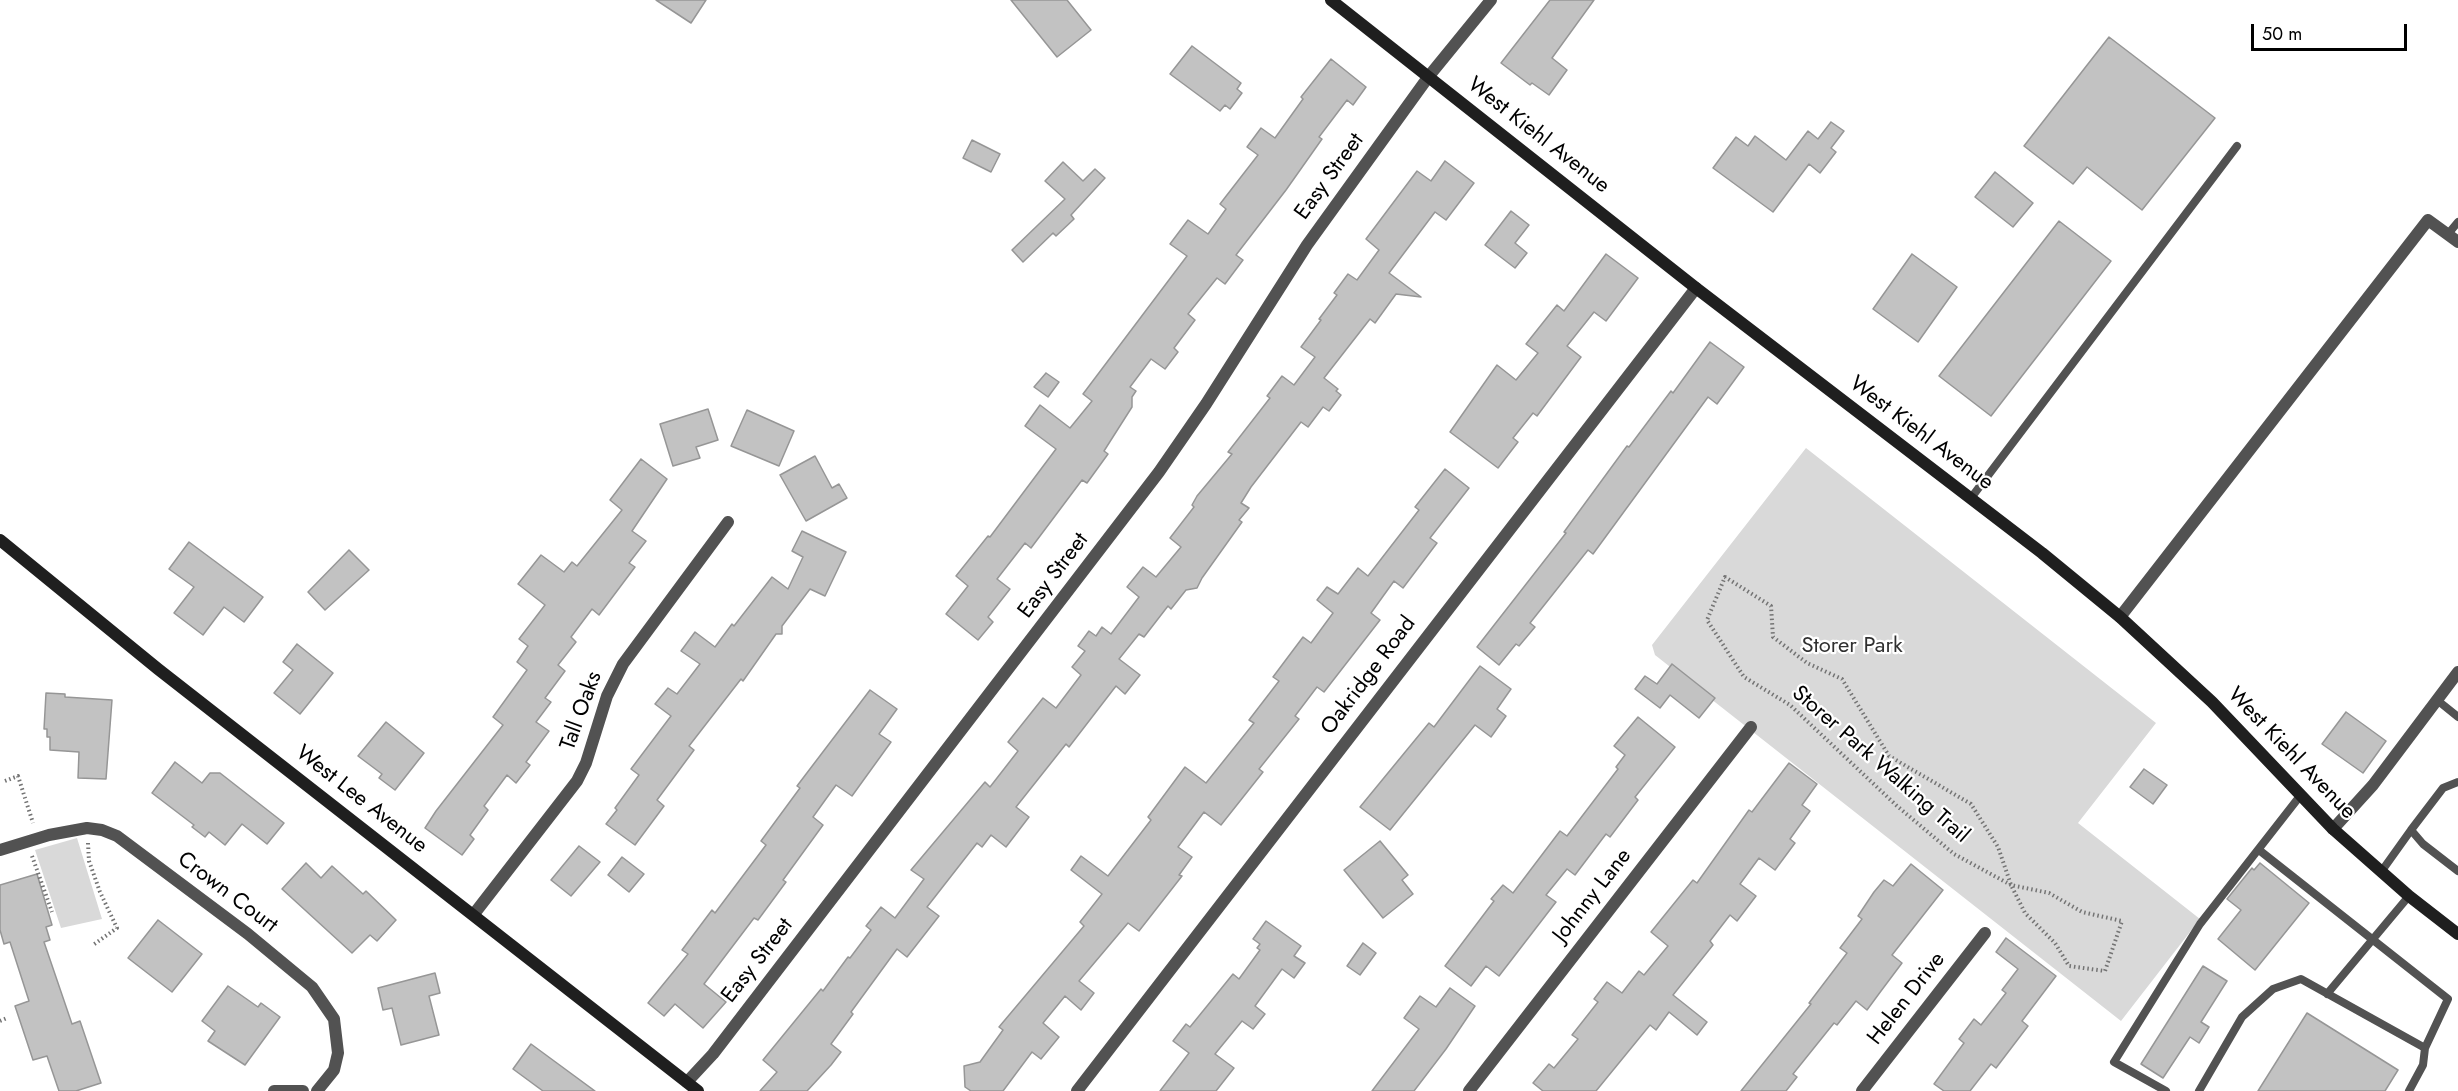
<!DOCTYPE html>
<html>
<head>
<meta charset="utf-8">
<style>
	body { margin:0 }
	#map { position:relative; width:2458px; height:1091px; overflow:hidden; background:#fff; font-family:Jost,sans-serif }
	canvas { display:block }
	.scale { position:absolute; left:2251px; top:24px; width:156px; height:27px; box-sizing:border-box; border:3px solid #000; border-top:0; padding-left:8px; font-size:18px; line-height:21px; white-space:nowrap; color:#000; -webkit-text-stroke:4px #fff; paint-order:stroke }
</style>
</head>
<body>
<div id="map">
<canvas width="2458" height="1091"></canvas>
<div class="scale">50 m</div>
</div>
<script>
const ctx = document.querySelector('canvas').getContext('2d');
ctx.lineJoin = 'round';
function paint(path, color) {
  ctx.fillStyle = color;
  ctx.fill(path, 'evenodd');
}
function poly(rows) {
  const path = new Path2D();
  for (const r of rows) {
    path.moveTo(r[0], r[1]);
    for (let i = 2; i < r.length; i += 2) path.lineTo(r[i], r[i + 1]);
  }
  return path;
}
function stroke(path, color, width, dash) {
  ctx.strokeStyle = color;
  ctx.lineWidth = width;
  ctx.lineCap = dash ? 'butt' : 'round';
  ctx.setLineDash(dash || []);
  ctx.stroke(path);
}
function drawText(font, color, halo, rows, align = 'center') {
  ctx.font = font + ' Jost,sans-serif';
  ctx.lineWidth = 4.5;
  ctx.setLineDash([]);
  ctx.textBaseline = 'middle';
  ctx.strokeStyle = halo;
  ctx.fillStyle = color;
  for (const [text, x, y, turn = 0] of rows) {
    ctx.save();
    ctx.translate(x, y);
    ctx.rotate((+turn || 0) * Math.PI / 180);
    ctx.textAlign = isNaN(turn) ? turn : align;
    if (halo) ctx.strokeText(text, 0, 0);
    ctx.fillText(text, 0, 0);
    ctx.restore();
  }
}
paint(poly([
	[1806,448,2156,723,2078,823,2200,919,2121,1021,1655,655,1652,645],
	[77,838,102,919,61,928,35,850]
]), '#d9d9d9');
const building = poly([
	[656,0,706,0,691,23,656,0],
	[1011,0,1067,0,1091,30,1057,57,1011,0],
	[1550,0,1594,0,1552,58,1567,70,1549,95,1532,83,1530,85,1501,63,1550,0],
	[2109,37,2215,118,2142,210,2087,167,2073,184,2024,146,2109,37],
	[1192,46,1241,83,1237,89,1242,93,1230,109,1225,105,1220,111,1170,74,1192,46],
	[1331,59,1366,87,1353,105,1347,100,1319,137,1322,139,1286,190,1236,255,1243,260,1225,284,1217,278,1188,314,1195,320,1174,348,1178,352,1165,369,1151,359,1130,387,1136,391,1132,397,1132,407,1104,451,1108,454,1087,483,1082,480,1031,548,1025,543,997,579,1010,589,988,617,993,622,978,640,946,614,968,586,956,576,988,536,990,537,1056,449,1025,426,1040,405,1070,428,1092,401,1083,394,1187,256,1170,244,1188,220,1208,234,1226,209,1220,204,1258,155,1247,147,1261,128,1275,138,1303,99,1301,97,1331,59],
	[1831,122,1844,131,1831,148,1836,152,1820,173,1809,164,1773,212,1713,168,1736,137,1748,146,1755,136,1786,160,1808,131,1818,139,1831,122],
	[972,140,1000,154,991,172,963,158,972,140],
	[1445,161,1474,183,1446,220,1435,212,1389,273,1421,297,1396,294,1375,323,1370,319,1324,378,1338,389,1336,391,1341,395,1329,411,1323,407,1308,427,1301,422,1251,487,1241,503,1249,508,1239,520,1242,522,1202,578,1197,588,1186,590,1171,609,1168,606,1144,637,1139,634,1119,659,1140,675,1125,694,1116,686,1069,747,1066,744,1016,807,1029,817,1006,847,991,835,982,847,977,843,927,907,939,916,907,957,897,949,851,1012,853,1014,831,1044,841,1052,831,1065,807,1091,760,1091,777,1072,763,1060,821,989,823,991,848,957,850,958,871,930,866,926,881,907,895,918,924,879,911,870,985,782,990,787,1018,751,1008,742,1043,698,1056,708,1081,675,1072,667,1085,651,1078,646,1089,631,1096,636,1102,627,1111,634,1139,597,1127,587,1143,567,1156,577,1181,547,1170,538,1194,507,1192,505,1197,496,1232,454,1228,452,1270,398,1267,396,1282,376,1294,385,1315,357,1301,347,1321,320,1319,319,1337,295,1334,293,1348,274,1357,280,1379,250,1366,239,1417,171,1431,181,1445,161],
	[1063,162,1083,181,1095,169,1105,178,1071,215,1074,219,1056,236,1053,233,1023,262,1012,250,1065,199,1045,181,1063,162],
	[1995,172,2033,203,2013,227,1975,197,1995,172],
	[1511,211,1529,225,1515,243,1527,253,1515,268,1485,245,1511,211],
	[2059,221,2111,261,1991,416,1939,376,2059,221],
	[1606,254,1638,278,1606,321,1594,312,1567,346,1581,357,1537,416,1533,413,1513,438,1518,442,1498,468,1450,432,1497,365,1516,380,1538,353,1526,344,1557,305,1564,311,1606,254],
	[1912,254,1957,287,1918,342,1873,309,1912,254],
	[1710,342,1744,367,1717,404,1708,397,1593,554,1588,550,1530,623,1535,627,1519,646,1516,644,1499,665,1477,647,1566,533,1564,532,1627,446,1629,447,1671,391,1673,393,1710,342],
	[1046,373,1059,382,1048,397,1034,387,1046,373],
	[708,409,718,440,696,447,700,458,673,466,660,424,708,409],
	[747,410,794,431,779,466,731,446,747,410],
	[815,456,832,488,839,484,847,498,806,521,780,475,815,456],
	[641,459,667,479,632,531,646,541,629,563,635,567,599,615,592,609,571,637,576,642,558,665,565,671,545,698,551,702,536,722,549,731,526,762,530,765,516,783,507,775,484,806,488,810,470,835,474,839,462,855,425,828,436,811,503,725,493,717,527,670,517,662,528,646,519,639,545,605,518,584,541,555,564,572,572,562,577,566,622,510,610,500,641,459],
	[1445,469,1469,488,1430,538,1437,543,1403,588,1394,581,1371,613,1380,620,1324,692,1317,687,1295,716,1299,719,1259,769,1263,772,1221,825,1204,812,1178,847,1192,857,1179,875,1182,876,1139,931,1128,923,1079,981,1094,993,1081,1010,1065,996,1043,1023,1059,1037,1041,1059,1032,1052,1003,1091,971,1091,965,1087,964,1066,980,1062,1003,1030,999,1027,1084,926,1080,922,1102,894,1071,870,1081,856,1108,876,1151,820,1148,817,1185,767,1206,783,1254,723,1249,720,1279,681,1273,677,1303,637,1311,643,1333,613,1317,600,1327,587,1338,594,1358,568,1368,576,1419,510,1415,507,1445,469],
	[802,531,846,552,825,596,810,589,782,626,782,634,776,634,743,681,741,679,689,746,694,750,657,800,664,806,635,845,606,824,617,810,615,808,639,775,631,769,671,716,655,704,668,688,677,694,700,664,681,651,695,632,715,647,732,624,734,626,772,577,788,589,803,557,792,551,802,531],
	[189,542,263,597,244,622,224,607,203,635,174,613,194,587,169,569,189,542],
	[349,550,369,570,325,610,308,592,349,550],
	[297,644,333,673,300,714,274,693,293,670,283,662,297,644],
	[1672,664,1715,698,1699,718,1670,695,1660,708,1635,689,1645,676,1657,684,1672,664],
	[1480,666,1511,689,1497,709,1506,716,1491,737,1475,725,1390,830,1360,807,1429,723,1434,727,1480,666],
	[870,690,897,709,879,734,891,742,852,796,836,785,813,817,823,825,783,880,786,882,758,920,754,918,704,984,726,1002,703,1028,675,1004,664,1016,648,1003,688,954,682,950,712,910,715,913,766,845,761,841,800,788,797,786,870,690],
	[46,693,65,694,65,697,112,700,106,779,78,778,79,752,50,750,50,737,47,737,47,729,44,729,46,693],
	[2346,712,2386,741,2363,773,2322,744,2346,712],
	[1638,717,1675,747,1635,797,1638,800,1610,837,1606,834,1575,875,1567,869,1546,895,1556,902,1499,976,1486,966,1471,986,1445,966,1494,901,1491,899,1503,885,1513,893,1560,831,1567,836,1618,769,1616,767,1625,755,1614,746,1638,717],
	[386,722,424,753,395,790,379,778,382,774,358,756,386,722],
	[175,762,202,783,210,773,220,773,284,823,267,844,242,824,225,845,209,832,205,837,192,827,194,825,152,793,175,762],
	[1789,763,1817,784,1802,805,1810,811,1790,839,1795,843,1775,870,1759,858,1740,884,1756,896,1737,921,1730,915,1710,941,1713,945,1673,995,1707,1022,1697,1035,1669,1012,1656,1030,1650,1025,1596,1091,1543,1091,1533,1083,1549,1064,1554,1068,1578,1039,1572,1035,1598,1002,1594,999,1607,982,1622,993,1639,971,1644,975,1668,946,1651,932,1693,880,1697,883,1749,810,1752,812,1789,763],
	[2144,769,2167,785,2153,804,2130,787,2144,769],
	[1380,841,1408,875,1402,880,1413,894,1383,918,1344,870,1380,841],
	[579,846,600,862,571,896,551,880,579,846],
	[622,857,644,874,629,892,608,875,622,857],
	[306,863,321,878,332,866,363,894,366,891,396,920,377,941,370,935,352,953,282,889,306,863],
	[2260,863,2309,903,2255,970,2218,939,2241,910,2227,899,2252,868,2254,870,2260,863],
	[1911,864,1943,890,1892,955,1902,963,1881,991,1867,1010,1856,1001,1837,1025,1834,1023,1793,1074,1797,1077,1786,1091,1741,1091,1811,1004,1809,1003,1847,953,1840,948,1862,919,1858,916,1874,892,1884,880,1893,886,1911,864],
	[37,874,52,925,46,927,50,940,44,942,72,1024,80,1021,101,1083,76,1091,59,1091,47,1056,33,1060,15,1006,29,1001,10,942,4,944,0,930,0,885,37,874],
	[158,920,202,954,172,992,128,958,158,920],
	[1266,921,1301,946,1294,956,1305,963,1294,978,1282,969,1255,1006,1265,1014,1253,1029,1242,1021,1215,1054,1234,1068,1216,1091,1160,1091,1189,1053,1173,1041,1186,1024,1190,1027,1233,974,1239,979,1260,950,1257,948,1260,944,1253,939,1266,921],
	[2006,938,2056,976,2022,1021,2028,1026,1996,1068,1991,1064,1970,1091,1944,1091,1934,1084,1964,1043,1959,1039,1974,1019,1981,1025,2006,993,2002,990,2018,969,1996,952,2006,938],
	[1363,943,1376,953,1360,975,1347,966,1363,943],
	[2203,966,2227,981,2201,1022,2209,1027,2199,1043,2190,1037,2163,1078,2141,1064,2203,966],
	[435,973,440,993,429,996,439,1035,401,1045,392,1008,383,1010,378,988,435,973],
	[228,986,258,1007,261,1003,280,1017,245,1065,208,1041,215,1031,202,1021,228,986],
	[1450,988,1475,1006,1446,1049,1414,1091,1372,1091,1419,1029,1404,1018,1420,996,1436,1007,1450,988],
	[2307,1013,2398,1070,2385,1091,2258,1091,2307,1013],
	[531,1044,595,1091,543,1091,513,1069,531,1044]
]);
paint(building, '#c2c2c2');
stroke(building, '#969696', 1.5);
stroke(poly([
	[5,781,18,776,33,823],
	[88,843,89,861,100,892,117,928,93,945],
	[32,856,52,912],
	[2011,885,1954,854,1897,806,1790,705,1744,677,1707,620,1725,577,1771,606,1773,637,1807,663,1842,679,1889,756,1971,804,1998,847,2011,885,2025,913,2055,943,2069,966,2105,971,2122,921,2082,912,2049,893,2011,885],
	[0,1021,7,1018]
]), '#747474', 4, [1.5, 3]);
stroke(poly([
	[2448,234,2458,222],
	[1971,498,2237,146],
	[2437,700,2458,717],
	[2458,782,2443,788,2411,830,2423,844,2458,871],
	[2259,850,2448,999,2425,1048],
	[2381,872,2411,830],
	[2327,994,2409,896],
	[2166,1091,2114,1062,2200,924,2300,796],
	[2199,1091,2242,1017,2273,989,2301,979,2425,1048,2423,1065,2409,1091]
]), '#525252', 8);
stroke(poly([
	[2120,617,2428,220,2458,242],
	[2333,829,2373,785,2458,672],
	[0,850,49,835,87,828,102,830,117,836,248,934,312,987,334,1019,338,1053,334,1070,317,1091],
	[474,914,577,781,586,763,607,696,623,664,728,522],
	[687,1082,713,1054,1159,472,1206,404,1307,245,1429,76,1491,0],
	[274,1091,303,1091],
	[1077,1091,1696,288],
	[1469,1091,1751,727],
	[1862,1091,1985,933]
]), '#525252', 12);
stroke(poly([
	[1331,0,1696,288,2042,553,2120,617,2212,702,2333,829,2409,896,2458,934],
	[0,540,158,669,698,1091]
]), '#1f1f1f', 12);
drawText('22px', '#000', '#fff', [
	["West Kiehl Avenue",1538,136,38],
	["Easy Street",1330,177,-54],
	["West Kiehl Avenue",1921,434,37],
	["Easy Street",1054,576,-53],
	["Oakridge Road",1369,676,-53],
	["Tall Oaks",582,711,-70],
	["West Kiehl Avenue",2291,754,46],
	["Storer Park Walking Trail",1880,765,41],
	["West Lee Avenue",361,800,38],
	["Crown Court",227,893,37],
	["Johnny Lane",1593,896,-52],
	["Easy Street",758,961,-52],
	["Helen Drive",1907,999,-52]
]);
drawText('22px', '#303030', '#fff', [
	["Storer Park",1852,647]
]);
</script>
</body>
</html>
